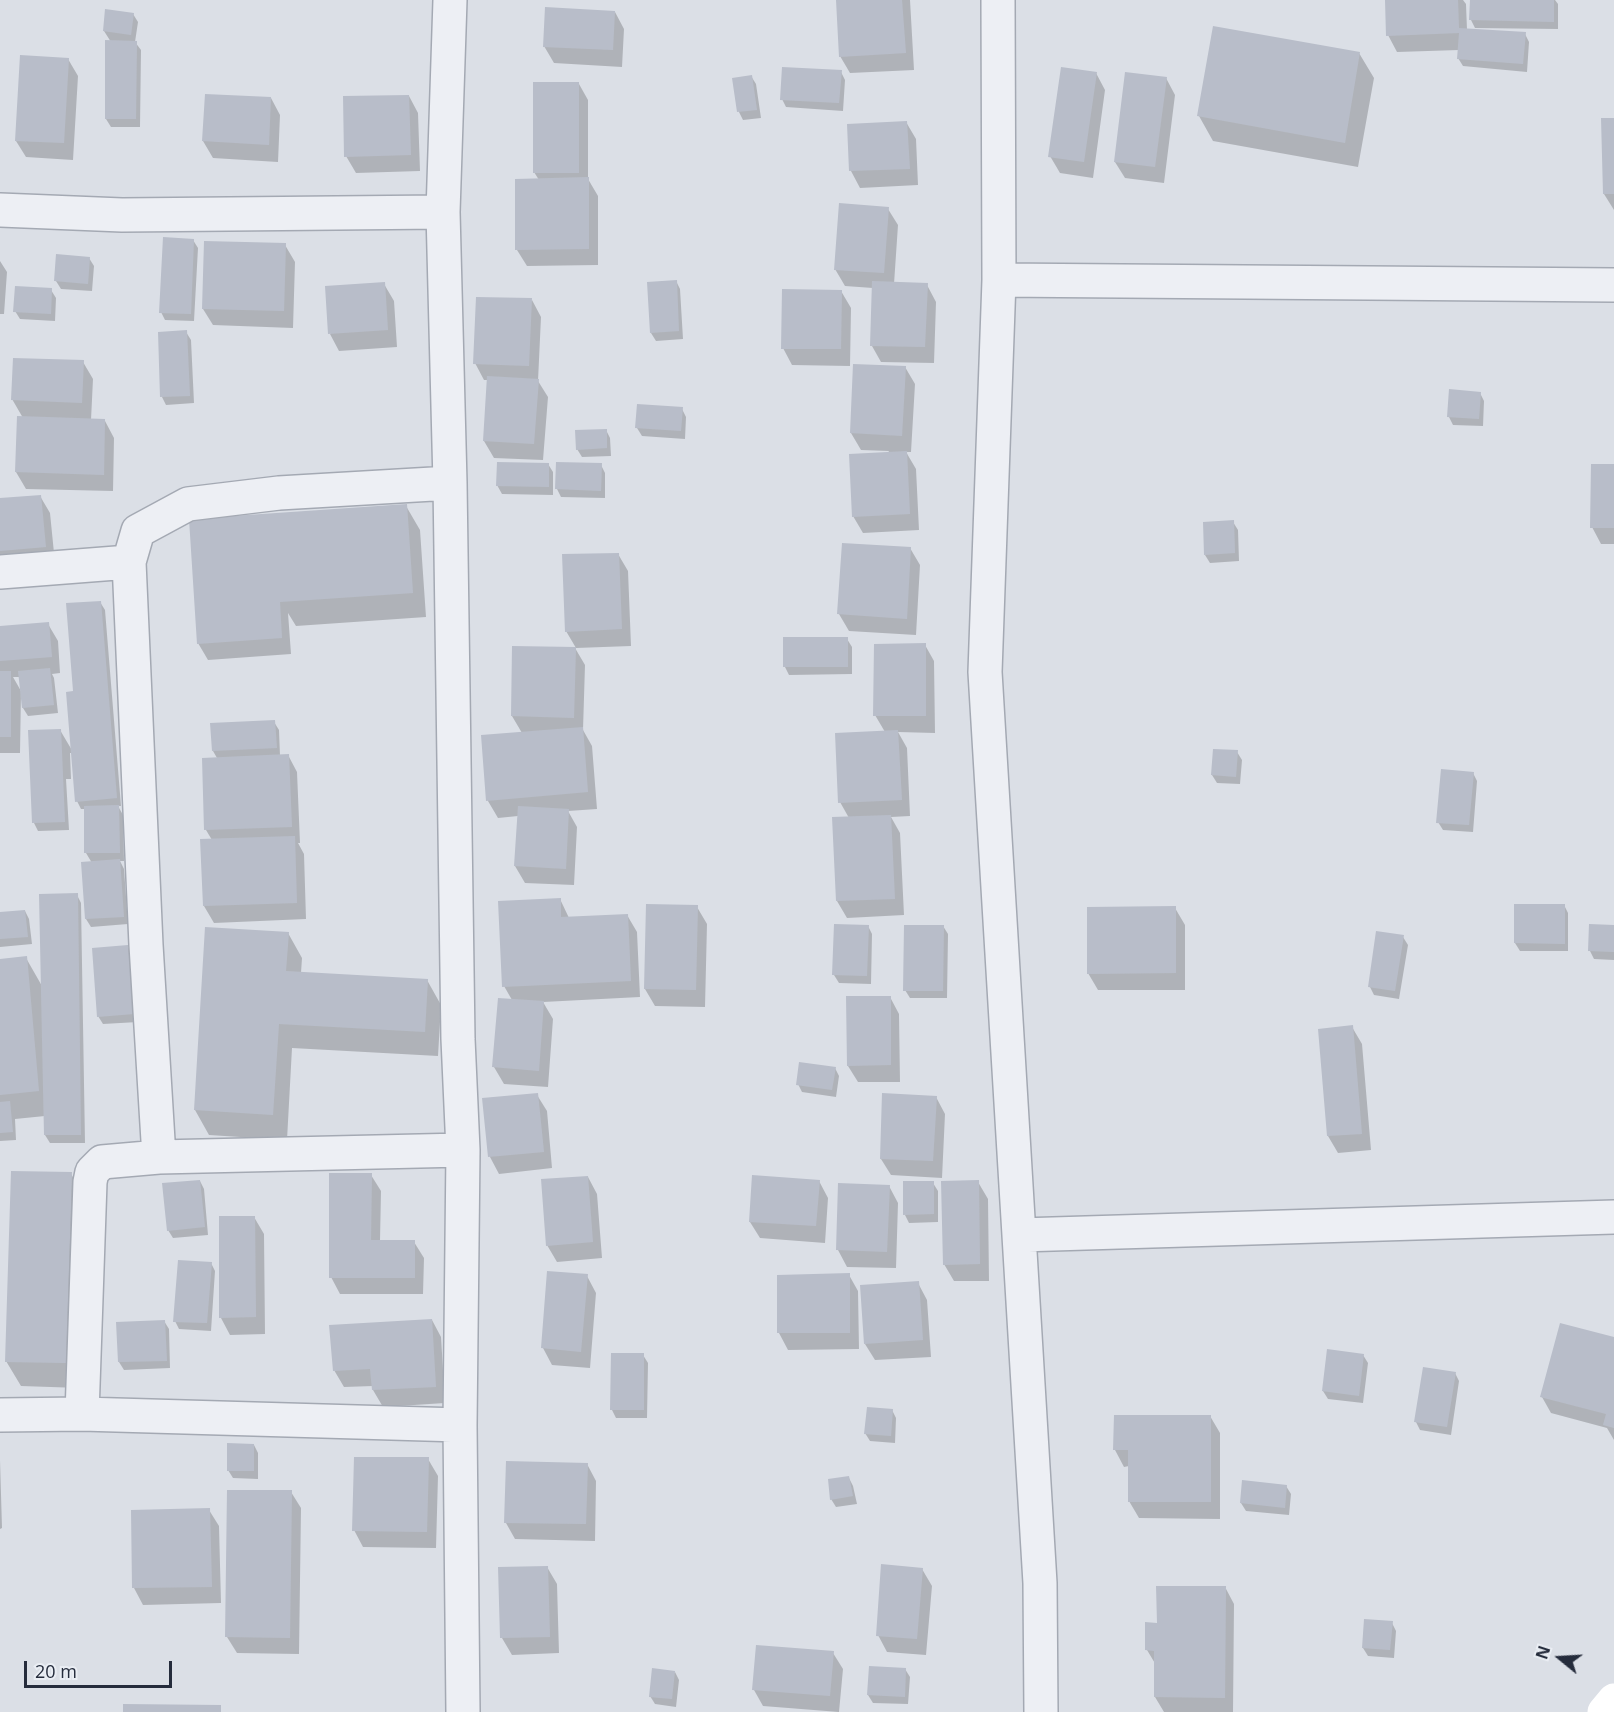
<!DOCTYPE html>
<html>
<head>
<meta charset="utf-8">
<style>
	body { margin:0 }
	#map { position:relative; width:1614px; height:1712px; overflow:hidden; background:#dbdfe6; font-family:"Open Sans",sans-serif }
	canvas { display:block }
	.north { position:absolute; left:1530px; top:1628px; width:60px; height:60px; -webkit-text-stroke:4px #eaeef4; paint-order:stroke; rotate:288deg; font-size:16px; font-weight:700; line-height:24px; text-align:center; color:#252c3c }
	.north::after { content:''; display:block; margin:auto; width:21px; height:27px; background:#252c3c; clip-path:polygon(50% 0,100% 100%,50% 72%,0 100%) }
	.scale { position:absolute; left:24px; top:1661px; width:148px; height:27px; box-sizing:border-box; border:3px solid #252c3c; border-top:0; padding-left:8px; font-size:18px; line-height:21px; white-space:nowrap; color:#252c3c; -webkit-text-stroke:4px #eaeef4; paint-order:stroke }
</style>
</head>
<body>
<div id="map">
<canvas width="1614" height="1712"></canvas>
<div class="north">N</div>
<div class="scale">20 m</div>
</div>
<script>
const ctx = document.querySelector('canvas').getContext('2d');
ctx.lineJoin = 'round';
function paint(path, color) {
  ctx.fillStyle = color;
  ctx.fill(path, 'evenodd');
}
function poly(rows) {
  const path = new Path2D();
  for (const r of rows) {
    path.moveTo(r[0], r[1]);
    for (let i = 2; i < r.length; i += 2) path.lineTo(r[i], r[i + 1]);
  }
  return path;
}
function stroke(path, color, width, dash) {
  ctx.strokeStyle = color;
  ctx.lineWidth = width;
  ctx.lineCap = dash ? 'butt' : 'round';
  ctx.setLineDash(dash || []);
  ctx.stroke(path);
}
paint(poly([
	[838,0,910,0,914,70,850,73,840,56],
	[1386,0,1463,0,1466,4,1467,30,1525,34,1529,42,1527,72,1463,66,1458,58,1459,50,1397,52,1388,35],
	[1471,0,1555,0,1558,4,1558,29,1475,28,1471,20],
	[615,12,624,29,622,67,554,63,544,46],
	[133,14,138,22,135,42,141,50,140,127,111,127,106,119,111,42,104,31],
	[1359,53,1374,78,1358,167,1213,141,1199,116],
	[68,59,78,76,73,160,26,157,16,141],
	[841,72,845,80,843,111,786,107,782,99],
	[1096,73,1105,90,1093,178,1060,173,1050,156],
	[751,76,756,84,761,118,743,120,739,112,734,79],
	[1166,78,1175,95,1164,183,1125,178,1115,162],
	[579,84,588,100,588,179,598,196,598,265,527,266,517,250,539,180,534,172],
	[409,96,418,113,420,171,356,173,346,156],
	[271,98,280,115,278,162,213,158,203,141],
	[1614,119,1614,210,1604,194],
	[906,122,916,139,918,185,860,188,851,171,849,125],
	[888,209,898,225,894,284,927,285,936,302,934,363,881,362,872,346,873,288,845,286,835,269],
	[193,240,198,248,194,321,165,320,161,312],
	[285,245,295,262,293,328,213,325,203,309],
	[89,258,94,266,92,291,61,289,56,281],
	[0,261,7,272,4,314,0,314],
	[676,281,680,289,683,339,656,341,651,333],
	[384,284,394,301,397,347,339,351,330,334],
	[51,290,56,298,55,321,20,319,15,311],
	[841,291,851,308,850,366,792,365,783,348],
	[532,300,541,317,538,381,548,397,543,460,494,458,484,441,489,380,484,380,475,363],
	[186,332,191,340,194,403,166,405,162,397],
	[83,362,93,379,91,420,105,421,114,438,113,491,26,489,16,472,23,418,12,399],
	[905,367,915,384,911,452,906,452,916,469,919,530,863,533,853,516,889,451,861,450,851,433],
	[1480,393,1484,401,1483,426,1453,425,1449,417],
	[682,409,686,417,685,439,642,436,637,428],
	[606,430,610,438,611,456,582,457,577,449],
	[548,464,553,472,553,495,502,494,497,485],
	[601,465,605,473,605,498,561,497,557,489],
	[1614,466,1614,544,1601,544,1592,527],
	[40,496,50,513,55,563,0,568,0,500],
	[406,506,420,530,426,617,296,626,288,613,291,654,208,660,198,643],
	[1233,522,1238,530,1239,561,1210,563,1205,555],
	[910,548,920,565,916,635,849,631,839,614],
	[618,554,628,571,631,646,576,648,566,631],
	[100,602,105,610,121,806,118,806,123,815,124,861,120,861,124,869,128,924,91,927,86,919,92,863,86,853,86,809,81,809,77,801,73,753,70,753,71,779,66,779,69,830,38,831,34,823,60,730,73,752,75,692],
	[48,624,58,641,60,673,52,674,54,678,58,713,28,716,23,708,20,677,13,677,21,691,20,753,0,753,0,628],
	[847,639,852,647,852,674,789,675,785,667],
	[925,645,934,661,935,733,898,732,907,748,910,816,891,817,900,833,904,915,847,918,837,901,833,819,849,818,840,802,885,732,875,715],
	[575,648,585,665,583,730,592,746,597,809,568,811,577,827,574,885,525,883,515,866,518,816,498,818,488,801,483,737,522,733,512,716],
	[274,722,279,730,280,756,288,755,297,772,300,843,298,843,304,854,306,919,214,923,204,906,212,840,206,830,203,759,217,758,213,751,212,725],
	[1237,752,1242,760,1240,784,1217,783,1212,775],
	[1473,773,1477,781,1473,832,1443,830,1438,822],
	[77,895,81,903,85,1143,50,1143,45,1135,45,1116,15,1119,16,1140,0,1141,0,961,26,958,42,986],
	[560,899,569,918,627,915,637,932,640,997,543,1002,553,1019,548,1087,504,1084,494,1067,512,1000,504,986],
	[1564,905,1568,913,1568,951,1520,951,1515,943],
	[697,907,707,924,705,1007,655,1006,645,989],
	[1175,908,1185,925,1185,990,1098,990,1088,973],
	[25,911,29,919,32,944,0,947,0,914],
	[868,926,872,934,871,984,839,983,834,975],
	[943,926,948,934,947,998,910,998,905,990],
	[1614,926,1614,960,1594,959,1590,951],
	[288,933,302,958,301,973,427,980,441,1005,438,1056,292,1048,287,1140,209,1135,195,1110],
	[1403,937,1408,945,1399,999,1374,995,1370,987],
	[127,946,132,954,138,1022,103,1024,98,1016],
	[890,997,899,1014,900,1082,858,1082,848,1066],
	[1352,1027,1362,1044,1371,1150,1338,1153,1328,1136,1319,1030],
	[835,1068,839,1076,836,1097,802,1092,798,1084],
	[537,1095,547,1111,552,1168,499,1174,490,1157,484,1100],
	[936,1097,945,1114,942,1178,891,1175,881,1159],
	[71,1174,86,1199,80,1388,21,1386,6,1361],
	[371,1175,381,1191,380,1241,414,1242,424,1258,423,1294,340,1294,331,1277],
	[588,1177,597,1194,602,1258,557,1262,547,1245],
	[200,1181,204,1189,208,1235,173,1238,168,1230],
	[819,1181,828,1198,825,1243,760,1238,750,1222],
	[978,1182,988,1199,989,1281,954,1281,944,1264],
	[933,1183,938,1191,938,1222,909,1223,905,1215],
	[889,1186,898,1203,896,1268,847,1267,838,1250],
	[254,1217,264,1234,265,1334,230,1335,221,1318],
	[211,1263,215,1271,211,1331,179,1329,175,1321],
	[849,1275,858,1291,859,1349,788,1350,779,1333,778,1276],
	[587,1276,596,1293,590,1368,552,1365,543,1348],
	[918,1283,927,1300,931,1357,875,1360,865,1344],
	[432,1320,441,1337,445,1403,383,1407,373,1390,373,1386,344,1387,334,1370],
	[164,1321,169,1329,170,1368,124,1370,119,1362],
	[1614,1339,1614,1440,1607,1428,1551,1413,1542,1397],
	[643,1355,648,1363,647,1418,616,1418,612,1410],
	[1363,1355,1368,1363,1363,1403,1328,1399,1323,1391],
	[1455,1373,1459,1381,1451,1435,1420,1430,1416,1422],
	[892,1410,896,1418,895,1443,870,1441,865,1433],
	[1210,1416,1220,1433,1220,1519,1139,1518,1129,1501,1129,1466,1124,1467,1115,1450],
	[254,1445,258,1453,258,1479,233,1478,228,1470],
	[428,1459,438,1476,436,1548,363,1547,354,1530],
	[0,1460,2,1528,0,1529],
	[587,1464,596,1481,595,1541,515,1539,506,1523],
	[849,1478,853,1486,857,1504,836,1507,831,1499],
	[1286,1486,1291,1494,1289,1515,1246,1511,1241,1503],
	[291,1492,301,1508,299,1654,237,1653,227,1637],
	[209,1510,219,1526,221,1603,143,1605,134,1588],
	[547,1567,557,1584,559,1653,512,1655,502,1638],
	[922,1569,932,1586,926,1655,887,1652,878,1635],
	[1225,1587,1234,1604,1233,1712,1164,1712,1155,1697,1156,1665,1147,1650],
	[1392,1623,1396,1631,1394,1658,1368,1656,1363,1648],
	[833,1653,843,1669,839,1712,763,1706,754,1690],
	[905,1669,910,1677,908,1704,873,1703,868,1695],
	[675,1672,679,1680,676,1707,655,1704,650,1696]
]), '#0003');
paint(poly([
	[836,0,902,0,906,53,839,57],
	[1385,0,1458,0,1459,28,1526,32,1523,64,1457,59,1459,33,1386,36],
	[1470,0,1554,0,1554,22,1469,20],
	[545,7,615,11,613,50,543,47],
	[105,9,134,13,131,35,103,31],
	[1213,26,1360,52,1345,143,1197,116],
	[105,40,137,41,136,119,105,119],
	[20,55,69,58,64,143,15,141],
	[782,67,842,70,839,103,780,100],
	[1061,67,1097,72,1084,162,1048,157],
	[1125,72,1167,77,1155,167,1114,162],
	[752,75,757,110,737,112,732,78],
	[533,82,579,82,579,173,533,173],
	[205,94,271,97,269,145,202,141],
	[409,95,411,155,344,157,343,96],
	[1601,118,1614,118,1614,194,1603,194],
	[907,121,910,169,849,171,847,124],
	[589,177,589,249,515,250,515,179],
	[839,203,889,207,884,273,834,270],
	[163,237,194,239,191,314,159,313],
	[204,241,286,243,284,311,202,309],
	[56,254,90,257,88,284,54,281],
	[677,280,679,331,650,333,647,282],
	[872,281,928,283,925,347,870,346],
	[385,282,388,330,328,334,325,286],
	[15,286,52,288,51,314,13,312],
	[782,289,842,290,841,349,781,349],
	[476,297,532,298,529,366,473,364],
	[187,330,190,396,160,397,158,332],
	[13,358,84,360,82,403,11,400],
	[853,364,906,366,902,436,850,433],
	[487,376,539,379,534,444,483,441],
	[1449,389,1481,392,1479,419,1447,417],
	[637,404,683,407,681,431,635,428],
	[17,416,105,419,104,475,15,472],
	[607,429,607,448,576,450,575,430],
	[907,451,910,514,852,517,849,454],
	[497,462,549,463,549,487,496,486],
	[556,462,602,463,601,491,555,489],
	[1591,464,1614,464,1614,528,1590,528],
	[41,495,46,547,0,551,0,498],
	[407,504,413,593,280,602,282,638,197,644,189,519],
	[1234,520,1235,553,1204,555,1203,522],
	[842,543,911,547,907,619,837,614],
	[619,553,622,629,565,632,562,554],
	[101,601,117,798,75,802,66,692,73,691,66,603],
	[49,622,52,657,0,661,0,626],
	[783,637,848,637,848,667,783,667],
	[926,643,926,716,873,716,874,644],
	[512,646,576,647,574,718,511,716],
	[50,668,54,705,22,708,18,671],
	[0,671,11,671,11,737,0,737],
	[275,720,277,748,212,751,210,723],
	[583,727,588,792,486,801,481,735],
	[61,729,65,822,32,823,28,730],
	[898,730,902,800,838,803,835,733],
	[1213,749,1238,750,1236,777,1211,775],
	[289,754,292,827,204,830,202,758],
	[1441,769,1474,772,1469,825,1436,823],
	[119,805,120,853,84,853,84,806],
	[518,806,569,809,566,869,514,866],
	[891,815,895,899,836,901,832,817],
	[295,836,297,903,203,906,200,839],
	[120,859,124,917,85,919,81,862],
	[78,893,81,1135,44,1135,39,894],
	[561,898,561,917,628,914,631,981,502,987,498,901],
	[646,904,698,905,696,990,644,989],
	[1514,904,1565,904,1565,944,1514,943],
	[1176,906,1176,973,1087,974,1087,907],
	[25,910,28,937,0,939,0,912],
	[834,924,869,925,867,976,832,975],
	[1589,924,1614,925,1614,952,1588,951],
	[904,925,944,925,943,991,903,991],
	[205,927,289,932,286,971,428,979,425,1032,279,1024,273,1115,194,1110],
	[1376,931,1404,935,1395,991,1368,987],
	[128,945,134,1014,97,1017,92,948],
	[27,956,39,1091,0,1095,0,959],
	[846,996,891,996,891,1065,847,1066],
	[498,998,544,1001,539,1071,492,1067],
	[1353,1025,1362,1134,1327,1136,1318,1029],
	[799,1062,836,1067,832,1090,796,1085],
	[538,1093,544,1152,488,1157,482,1098],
	[882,1093,937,1096,933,1161,880,1159],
	[10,1101,13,1132,0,1133,0,1102],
	[11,1171,72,1172,66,1363,5,1362],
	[329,1173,372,1173,371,1240,415,1240,415,1278,329,1278],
	[752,1175,820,1180,816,1226,749,1222],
	[588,1176,593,1242,546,1246,541,1179],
	[200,1180,205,1227,167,1231,162,1183],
	[979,1180,980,1264,943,1265,941,1181],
	[903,1181,934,1181,934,1214,903,1215],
	[838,1183,890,1185,887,1252,836,1250],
	[219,1216,255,1216,256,1317,219,1318],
	[178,1260,212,1262,207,1323,173,1322],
	[547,1271,588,1274,581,1352,541,1348],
	[850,1273,850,1333,777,1333,777,1275],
	[919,1281,923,1340,864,1344,860,1285],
	[432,1319,436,1387,372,1390,370,1369,333,1371,329,1325],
	[165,1320,167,1361,118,1362,116,1322],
	[1560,1323,1614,1337,1614,1428,1603,1425,1606,1414,1540,1397],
	[1327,1349,1364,1354,1359,1396,1322,1391],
	[611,1353,644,1353,644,1410,610,1410],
	[1423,1367,1456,1372,1447,1427,1414,1422],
	[867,1407,893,1409,891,1436,864,1434],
	[1114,1415,1211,1415,1211,1502,1128,1502,1128,1450,1113,1450],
	[227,1443,254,1444,254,1471,227,1471],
	[354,1457,429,1457,427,1532,352,1531],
	[506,1461,588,1463,586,1524,504,1523],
	[849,1476,853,1496,830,1500,828,1479],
	[1242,1480,1287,1485,1285,1508,1240,1503],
	[227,1490,292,1490,290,1638,225,1637],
	[210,1508,212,1587,132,1588,131,1510],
	[881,1564,923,1568,917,1639,876,1636],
	[548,1566,550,1637,500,1638,498,1567],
	[1156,1586,1226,1586,1225,1698,1154,1697,1154,1651,1145,1650,1145,1622,1157,1623],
	[1364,1619,1393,1621,1390,1650,1362,1648],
	[756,1645,834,1651,830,1696,752,1690],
	[869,1666,906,1668,905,1697,867,1695],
	[652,1668,675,1671,672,1699,649,1697],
	[123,1704,221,1705,221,1712,123,1712]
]), '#b8bdc9');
const street = poly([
	[450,0,443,212,450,483,458,1039,463,1150,460,1425,463,1712],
	[998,0,999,280,985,672,1040,1583,1041,1712],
	[0,210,122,215,443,212],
	[999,280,1614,285],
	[129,562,138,531,188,504,279,493,450,483],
	[0,572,129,562,146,945,159,1157,463,1150],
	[1020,1235,1614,1217],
	[82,1414,90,1182,92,1172,102,1162,159,1157],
	[0,1415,82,1414,460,1425]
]);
stroke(street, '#a4a9b3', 36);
stroke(street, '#edeff4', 33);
stroke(poly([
	[1604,1712,1614,1700]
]), '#fff', 33);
</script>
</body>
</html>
